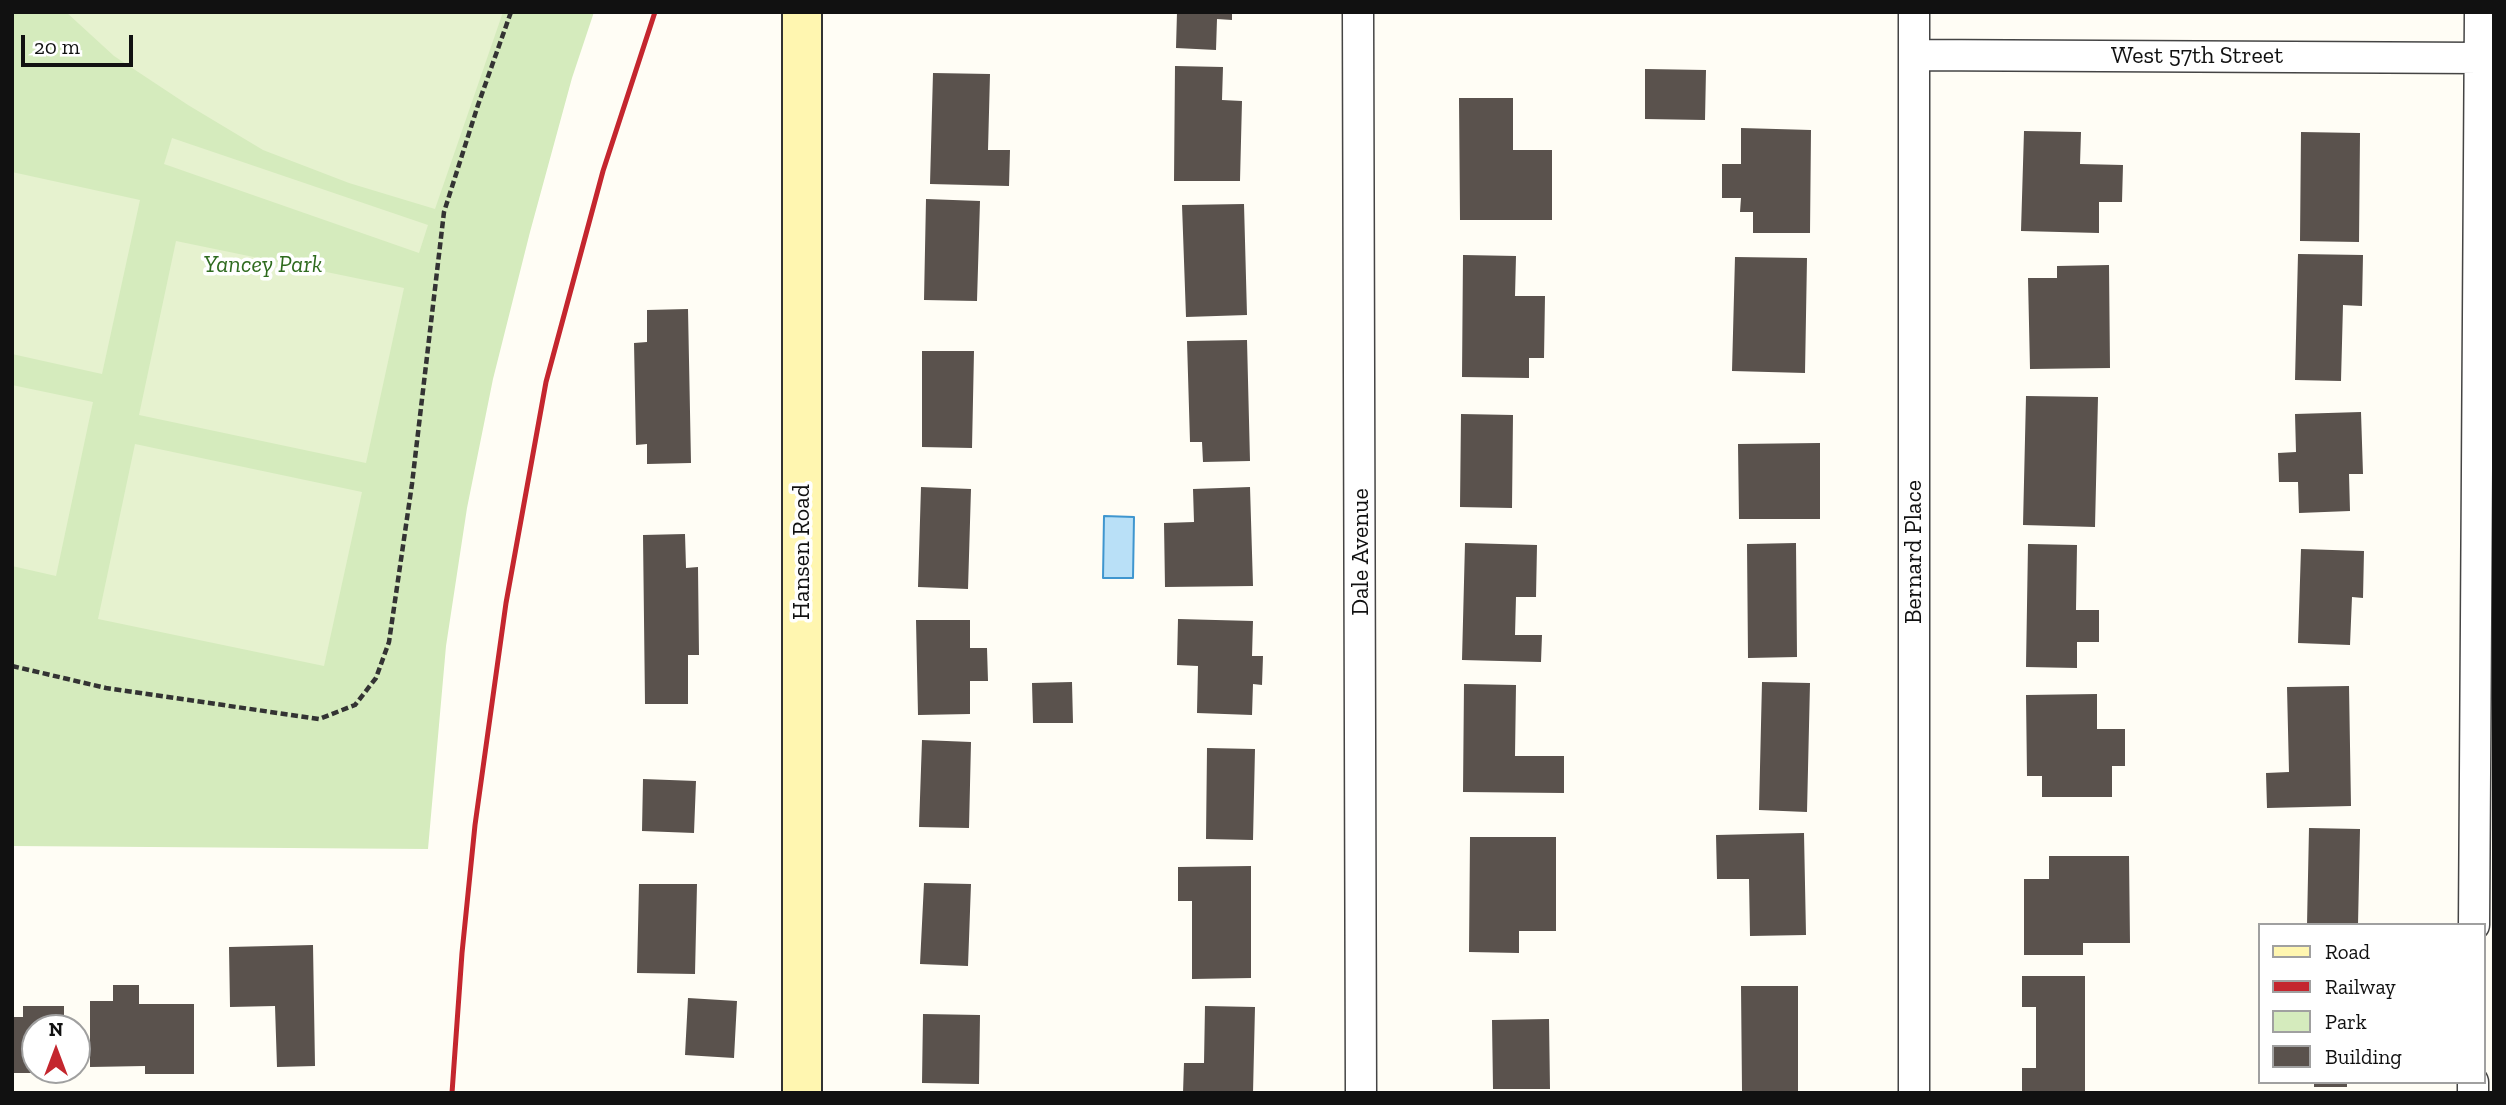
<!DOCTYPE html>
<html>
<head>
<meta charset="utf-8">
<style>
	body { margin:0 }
	#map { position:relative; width:2506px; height:1105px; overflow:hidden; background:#fffdf5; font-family:"Zilla Slab",serif }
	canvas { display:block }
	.frame { position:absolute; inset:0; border:14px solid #111; pointer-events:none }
	.legend { position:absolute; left:2258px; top:923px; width:228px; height:161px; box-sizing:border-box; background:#fff; border:2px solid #a0a0a0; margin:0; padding:9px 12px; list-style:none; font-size:21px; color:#111 }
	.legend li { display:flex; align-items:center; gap:14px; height:35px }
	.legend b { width:35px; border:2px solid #a0a0a0 }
	.north { position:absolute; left:21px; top:1014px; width:70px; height:70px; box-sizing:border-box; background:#fff; border:2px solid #a0a0a0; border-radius:50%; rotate:0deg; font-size:19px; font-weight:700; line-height:28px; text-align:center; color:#111 }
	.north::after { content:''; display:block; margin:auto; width:24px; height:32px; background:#c4262e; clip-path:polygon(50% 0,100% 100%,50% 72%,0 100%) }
	.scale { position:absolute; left:21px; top:35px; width:112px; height:32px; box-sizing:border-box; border:4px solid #111; border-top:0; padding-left:9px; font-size:21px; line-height:24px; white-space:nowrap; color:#111; -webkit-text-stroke:5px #fff; paint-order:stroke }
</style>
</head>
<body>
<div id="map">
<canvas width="2506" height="1105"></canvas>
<div class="frame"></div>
<ul class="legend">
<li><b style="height:9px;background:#fff6b0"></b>Road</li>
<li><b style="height:9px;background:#c4262e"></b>Railway</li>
<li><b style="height:19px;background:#d5ebbd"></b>Park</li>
<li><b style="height:19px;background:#5a524d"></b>Building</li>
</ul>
<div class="north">N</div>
<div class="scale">20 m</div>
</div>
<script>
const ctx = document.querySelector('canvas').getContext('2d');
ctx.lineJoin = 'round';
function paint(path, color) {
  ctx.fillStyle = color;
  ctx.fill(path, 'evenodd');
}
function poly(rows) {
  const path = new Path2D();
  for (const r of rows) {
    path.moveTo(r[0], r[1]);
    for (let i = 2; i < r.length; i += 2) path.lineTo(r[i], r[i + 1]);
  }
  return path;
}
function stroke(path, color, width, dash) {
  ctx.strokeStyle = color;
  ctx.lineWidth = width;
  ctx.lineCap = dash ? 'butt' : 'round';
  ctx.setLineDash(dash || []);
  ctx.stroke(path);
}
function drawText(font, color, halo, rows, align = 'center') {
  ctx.font = font + ' "Zilla Slab",serif';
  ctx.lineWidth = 7;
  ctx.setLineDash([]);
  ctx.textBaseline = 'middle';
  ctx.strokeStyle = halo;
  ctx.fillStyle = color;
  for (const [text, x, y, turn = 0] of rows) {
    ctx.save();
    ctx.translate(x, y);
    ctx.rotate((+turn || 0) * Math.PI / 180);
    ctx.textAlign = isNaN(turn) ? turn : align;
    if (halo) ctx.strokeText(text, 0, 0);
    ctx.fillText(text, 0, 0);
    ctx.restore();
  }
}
paint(poly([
	[12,12,594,12,572,78,530,232,493,379,467,508,446,646,428,849,12,846]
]), '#d5ebbd');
paint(poly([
	[66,12,503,12,435,209,349,183,263,150,188,105,114,56],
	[172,138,428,225,419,253,164,164],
	[12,172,140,200,102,374,12,354],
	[176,241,404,288,366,463,139,415],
	[12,385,93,402,56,576,12,566],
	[135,444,362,492,324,666,98,619]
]), '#e6f2cf');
const water = poly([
	[1104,516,1134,517,1133,578,1103,578,1104,516]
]);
paint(water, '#b9e0f7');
stroke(water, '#3f96cf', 2);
paint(poly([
	[1177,12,1232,12,1232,20,1217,19,1216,50,1176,48],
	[1175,66,1223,67,1222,100,1242,101,1240,181,1174,181],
	[1645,69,1706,70,1705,120,1645,119],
	[933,73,990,74,988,150,1010,150,1009,186,930,184],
	[1459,98,1513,98,1513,150,1552,150,1552,220,1460,220],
	[1741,128,1811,130,1810,233,1753,233,1753,212,1740,212,1741,198,1722,198,1722,164,1741,164],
	[2024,131,2081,132,2080,164,2123,165,2122,202,2099,202,2099,233,2021,231],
	[2301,132,2360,133,2359,242,2300,241],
	[926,199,980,201,977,301,924,300],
	[1244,204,1247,315,1186,317,1182,205],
	[2298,254,2363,255,2362,306,2343,305,2341,381,2295,380],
	[1463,255,1516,256,1515,296,1545,296,1544,358,1529,358,1529,378,1462,377],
	[1735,257,1807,258,1805,373,1732,371],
	[2109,265,2110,368,2030,369,2028,278,2057,278,2057,266],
	[688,309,691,463,647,464,647,444,636,445,634,343,647,342,647,310],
	[1247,340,1250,461,1203,462,1202,442,1190,442,1187,341],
	[922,351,974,351,972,448,922,447],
	[2026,396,2098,397,2095,527,2023,525],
	[2361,412,2363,474,2349,474,2350,511,2299,513,2298,482,2279,482,2278,453,2296,452,2295,414],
	[1461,414,1513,415,1512,508,1460,507],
	[1820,443,1820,519,1739,519,1738,444],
	[921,487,971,489,968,589,918,587],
	[1250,487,1253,586,1165,587,1164,523,1194,522,1193,489],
	[685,534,686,568,698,567,699,655,688,655,688,704,645,704,643,535],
	[1465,543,1537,545,1536,597,1516,597,1515,635,1542,635,1541,662,1462,660],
	[1796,543,1797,657,1748,658,1747,544],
	[2028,544,2077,545,2076,610,2099,610,2099,642,2077,642,2077,668,2026,667],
	[2301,549,2364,551,2363,598,2352,597,2350,645,2298,643],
	[1178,619,1253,621,1252,656,1263,656,1262,685,1253,684,1252,715,1197,713,1198,666,1177,665],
	[916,620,970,620,970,648,987,648,988,681,970,681,970,714,918,715],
	[1072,682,1073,723,1033,723,1032,683],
	[1762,682,1810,683,1807,812,1759,810],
	[1464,684,1516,685,1515,756,1564,756,1564,793,1463,792],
	[2349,686,2351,806,2267,808,2266,773,2289,772,2287,687],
	[2097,694,2097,729,2125,729,2125,766,2112,766,2112,797,2042,797,2042,776,2027,776,2026,695],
	[922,740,971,742,969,828,919,827],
	[1207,748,1255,749,1253,840,1206,839],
	[643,779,696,781,694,833,642,831],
	[2309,828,2360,829,2358,925,2307,925],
	[1804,833,1806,935,1750,936,1749,879,1717,879,1716,835],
	[1470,837,1556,837,1556,931,1519,931,1519,953,1469,952],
	[2049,856,2129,856,2130,943,2083,943,2083,955,2024,955,2024,879,2049,879],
	[1251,866,1251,978,1192,979,1192,901,1178,901,1178,867],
	[924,883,971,884,968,966,920,964],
	[639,884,697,884,695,974,637,973],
	[313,945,315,1066,277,1067,275,1006,230,1007,229,947],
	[2022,976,2085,976,2085,1093,2022,1093,2022,1068,2036,1068,2036,1007,2022,1007],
	[113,985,139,985,139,1004,194,1004,194,1074,145,1074,145,1066,90,1067,90,1001,113,1001],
	[1741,986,1798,986,1798,1091,1742,1091],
	[688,998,737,1001,734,1058,685,1055],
	[23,1006,64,1006,64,1028,35,1028,35,1070,64,1070,64,1073,12,1073,12,1017,23,1017],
	[1205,1006,1255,1007,1253,1093,1183,1093,1184,1063,1204,1063],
	[923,1014,980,1015,979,1084,922,1083],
	[1549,1019,1550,1089,1493,1089,1492,1020],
	[2314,1082,2347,1082,2347,1087,2314,1087]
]), '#5a524d');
const street = poly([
	[1358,12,1361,1093],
	[1914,55,2480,58],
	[2474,925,2480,12],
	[1914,1093,1914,12],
	[2473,1093,2473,1082]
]);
const secondary = poly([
	[802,12,802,1093]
]);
stroke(street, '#444', 33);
stroke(secondary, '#333', 42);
stroke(poly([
	[12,666,106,688,319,719,355,705,376,678,389,642,412,484,444,212,478,105,511,12]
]), '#333', 4.5, [7, 3.5]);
stroke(street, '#fff', 30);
stroke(secondary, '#fff6b0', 38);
stroke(poly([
	[452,1093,462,953,475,825,506,603,546,382,603,171,655,12]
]), '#c4262e', 5);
drawText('24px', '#111', '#fff', [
	["West 57th Street",2197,56],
	["Hansen Road",802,552,-90],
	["Dale Avenue",1361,552,-90],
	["Bernard Place",1914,552,-90]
]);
drawText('italic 24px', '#2f6b1f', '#fff', [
	["Yancey Park",263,265]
]);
</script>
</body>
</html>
